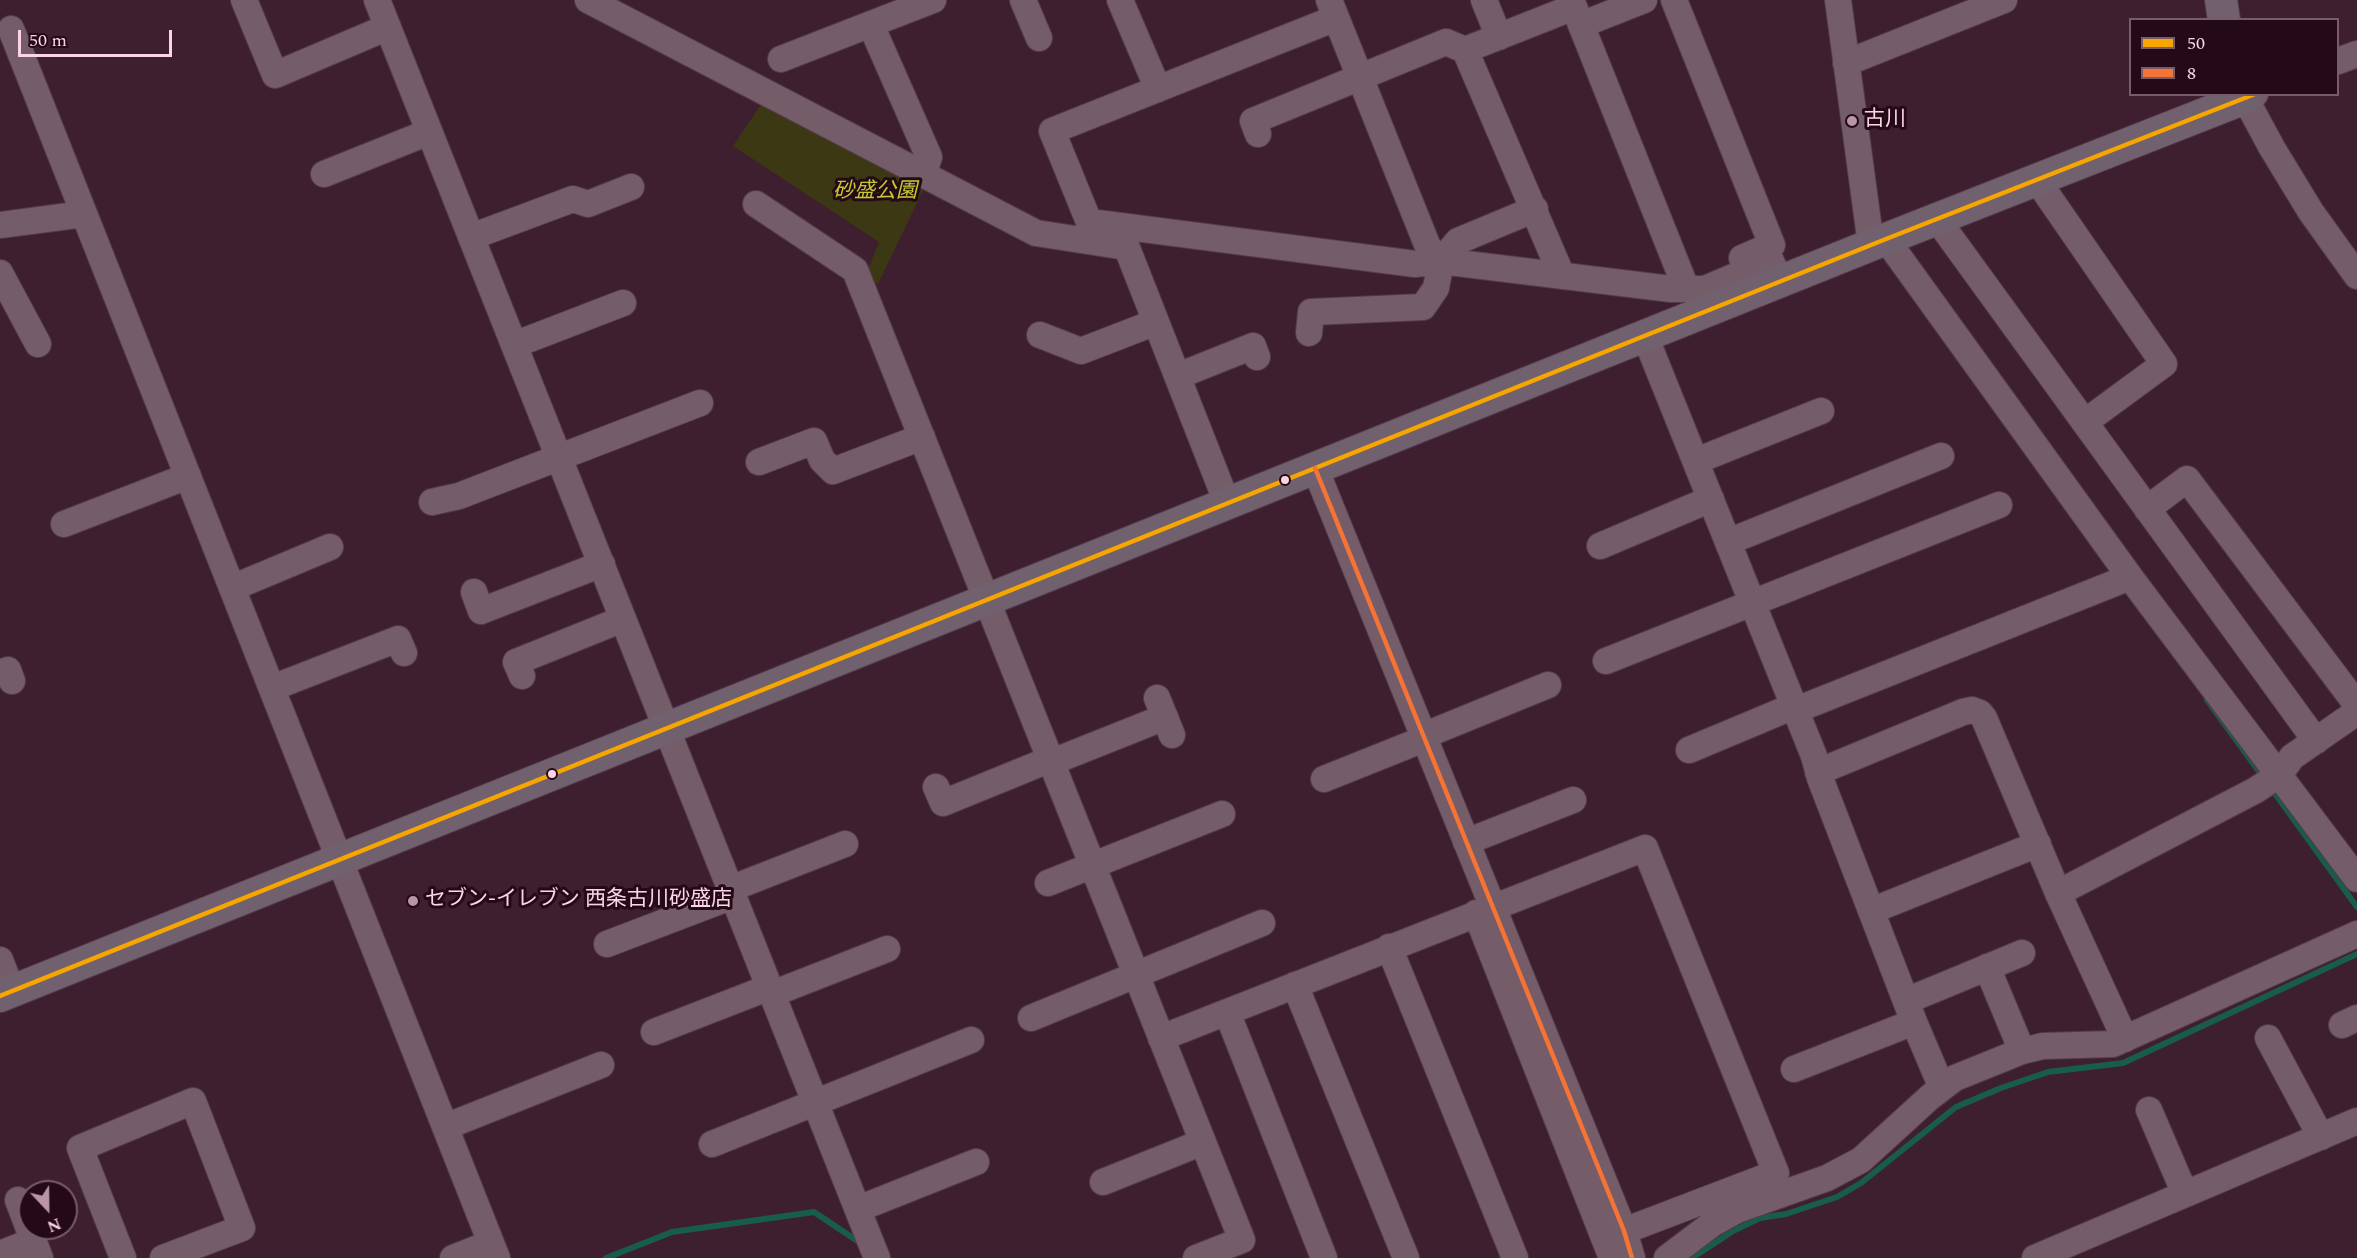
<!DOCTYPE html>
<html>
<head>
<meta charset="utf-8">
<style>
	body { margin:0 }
	#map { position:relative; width:2357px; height:1258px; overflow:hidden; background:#3e1f30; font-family:Spectral,serif }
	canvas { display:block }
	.legend { position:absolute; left:2129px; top:18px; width:210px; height:78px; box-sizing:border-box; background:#230a16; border:2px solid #795b69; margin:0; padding:8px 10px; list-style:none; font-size:18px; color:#fbd5e5 }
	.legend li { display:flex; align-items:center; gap:12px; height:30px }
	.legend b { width:30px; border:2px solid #795b69 }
	.north { position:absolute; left:18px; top:1180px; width:60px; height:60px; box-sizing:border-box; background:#230a16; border:2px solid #795b69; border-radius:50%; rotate:158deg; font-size:16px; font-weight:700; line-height:24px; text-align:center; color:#fbd5e5 }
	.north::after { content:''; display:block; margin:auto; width:21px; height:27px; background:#b995a6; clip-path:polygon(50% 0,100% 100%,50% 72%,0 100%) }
	.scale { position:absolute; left:18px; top:30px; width:154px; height:27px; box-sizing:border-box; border:3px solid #fbd5e5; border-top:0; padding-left:8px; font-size:18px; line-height:21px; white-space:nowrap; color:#fbd5e5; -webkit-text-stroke:4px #230a16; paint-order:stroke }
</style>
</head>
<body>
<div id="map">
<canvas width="2357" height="1258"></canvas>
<ul class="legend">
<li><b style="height:8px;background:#f7a600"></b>50</li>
<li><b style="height:8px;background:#f57335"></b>8</li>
</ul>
<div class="north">N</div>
<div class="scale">50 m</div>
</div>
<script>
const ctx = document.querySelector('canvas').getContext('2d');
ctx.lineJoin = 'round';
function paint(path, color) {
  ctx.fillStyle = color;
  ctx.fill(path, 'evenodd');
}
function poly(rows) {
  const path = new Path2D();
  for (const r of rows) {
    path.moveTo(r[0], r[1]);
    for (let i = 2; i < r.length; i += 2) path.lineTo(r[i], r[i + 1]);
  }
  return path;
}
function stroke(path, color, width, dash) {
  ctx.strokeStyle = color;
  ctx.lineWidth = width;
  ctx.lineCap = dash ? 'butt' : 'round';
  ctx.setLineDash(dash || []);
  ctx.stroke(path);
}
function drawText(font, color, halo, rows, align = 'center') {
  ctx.font = font + ' Spectral,"Noto Sans JP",serif';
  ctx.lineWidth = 6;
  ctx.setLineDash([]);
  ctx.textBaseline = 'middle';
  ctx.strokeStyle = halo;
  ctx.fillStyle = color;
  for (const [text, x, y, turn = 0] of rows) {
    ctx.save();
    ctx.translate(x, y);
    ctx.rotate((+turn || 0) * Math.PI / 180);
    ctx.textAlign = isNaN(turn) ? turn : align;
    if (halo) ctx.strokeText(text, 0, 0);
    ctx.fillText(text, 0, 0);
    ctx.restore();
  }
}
paint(poly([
	[768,94,929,178,878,284,865,277,879,242,733,146]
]), '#3b3813');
stroke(poly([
	[2207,700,2263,777],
	[2271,788,2357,907],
	[606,1258,672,1232,814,1212,862,1244],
	[1692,1258,1733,1231,1760,1218,1786,1214,1837,1197,1861,1183,1956,1107,2001,1088,2048,1072,2123,1063,2357,954]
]), '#185c4c', 6);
const minor = poly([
	[244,0,275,75,388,27],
	[377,0,877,1258],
	[588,0,1036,233,1120,246],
	[1023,0,1039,38],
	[1120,0,1158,89],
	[1329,0,1428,247,1441,261],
	[1484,0,1499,37],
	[1674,0,1772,245,1742,258],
	[1838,0,1871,245],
	[1336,18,1052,131,1089,222,1415,264,1441,261,1671,289,1705,289,1771,261,1780,281],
	[871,25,929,157,923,175],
	[1581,25,1644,0],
	[11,29,497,1258],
	[1465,50,1562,276],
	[781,59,933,0],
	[2338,61,2357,54],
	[1846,63,2004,0],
	[2255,94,2245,98,2272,148,2311,212,2357,276],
	[1258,134,1253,121,1446,42,1465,50,1574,7,1686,288],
	[324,174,429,132],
	[2037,180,2164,364,2085,422],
	[756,204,855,270,1242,1240,1196,1258],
	[1937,219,2316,741],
	[0,225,84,214],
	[1121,231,1120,246,1127,248,1227,503],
	[471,237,573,199,588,204,631,187],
	[1886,239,2130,577,2357,879],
	[0,273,38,344],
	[1309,333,1311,312,1423,307,1436,288,1441,261,1458,241,1535,209],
	[1040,335,1081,351,1156,322],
	[1645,336,1814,756,1820,778,1914,1022,1942,1088],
	[514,345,623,303],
	[1178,376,1253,346,1257,357],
	[1696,461,1821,411],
	[759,462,814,441,822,460,833,471,922,437],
	[1315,468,1624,1231,1632,1258],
	[432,502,459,496,700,403],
	[2147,509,2187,479,2357,705],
	[64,524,188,476],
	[1728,542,1941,456],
	[1600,546,1711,499],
	[232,588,330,547],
	[474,592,481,611,602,564],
	[1606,661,1999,505],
	[0,673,8,670,12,681],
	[522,676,516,662,623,619],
	[272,688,398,639,404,653],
	[1157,698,1172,735],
	[1796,710,2130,577],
	[1423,736,1548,685],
	[1689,750,1794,706],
	[1052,762,1165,717],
	[1818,772,1963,712,1972,710,1980,713,1984,718,2058,893,2125,1039],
	[1324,779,1424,739],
	[936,787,943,803,1051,759],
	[1466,842,1573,800],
	[1048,883,1222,814],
	[730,889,845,844],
	[2058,893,2256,790,2280,774,2292,757,2357,712],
	[1871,911,2038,844],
	[1476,913,1612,1258],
	[607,944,733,896],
	[1389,947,1515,1258],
	[0,960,12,991],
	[1987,967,2022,1051],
	[1295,985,1406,1258],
	[772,994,887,949],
	[1906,1001,2022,953],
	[1227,1012,1324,1258],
	[1031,1018,1262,923],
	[2342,1025,2357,1018],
	[654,1032,770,987],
	[1161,1038,1645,848,1776,1173,1624,1231],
	[2268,1038,2321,1137],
	[1794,1069,1914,1022],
	[2149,1110,2185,1194],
	[445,1127,601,1065],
	[712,1144,971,1040],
	[1103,1182,1203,1142],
	[18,1200,40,1258],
	[858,1209,976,1162],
	[0,1254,33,1241],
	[123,1258,80,1148,193,1101,242,1228,163,1258],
	[453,1258,491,1243],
	[1667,1258,1712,1224,1737,1210,1827,1178,1861,1160,1930,1097,1955,1078,2022,1051,2043,1046,2113,1044,2357,934],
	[2035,1258,2357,1121]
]);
const major = poly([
	[2221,0,2224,20],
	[0,996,1886,239,2245,98,2244,94]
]);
stroke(minor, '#553c49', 28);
stroke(major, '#553c49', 34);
stroke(minor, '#755c69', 26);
stroke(major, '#71616f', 32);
stroke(poly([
	[0,996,1886,239,2255,94]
]), '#f7a600', 4.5);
stroke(poly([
	[1315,468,1624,1231,1632,1258]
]), '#f57335', 4.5);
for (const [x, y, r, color] of [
	[1852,121,6,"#b995a6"],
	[1285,480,5,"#fbd5e5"],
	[552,774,5,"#fbd5e5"],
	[413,901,6,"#b995a6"]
]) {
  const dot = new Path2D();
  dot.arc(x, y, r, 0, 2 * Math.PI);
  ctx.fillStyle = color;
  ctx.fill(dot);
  stroke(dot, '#230a16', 2);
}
drawText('21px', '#fbd5e5', '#230a16', [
	["古川",1864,121],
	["セブン-イレブン 西条古川砂盛店",425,901]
], 'left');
drawText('italic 21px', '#c4c932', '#230a16', [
	["砂盛公園",875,193]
]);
</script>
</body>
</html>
